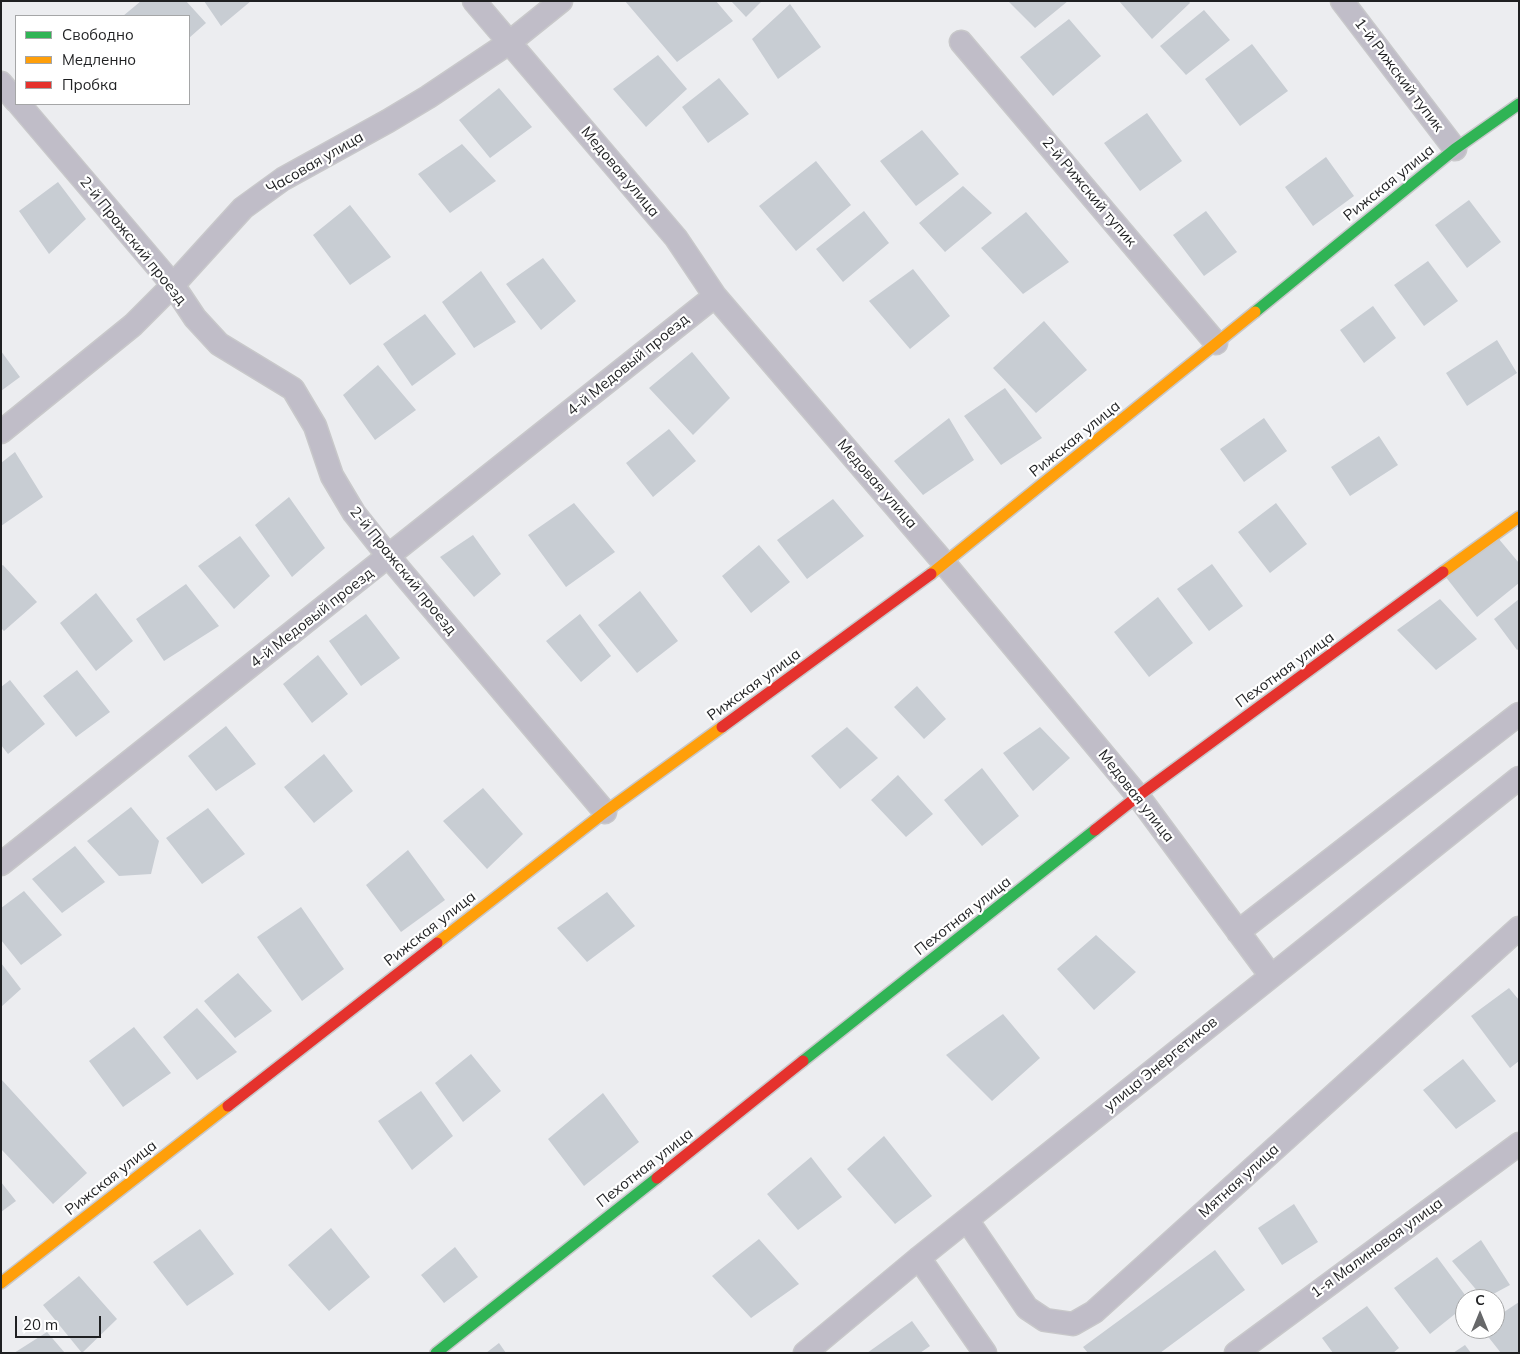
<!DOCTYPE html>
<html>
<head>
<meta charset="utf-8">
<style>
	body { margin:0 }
	#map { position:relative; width:1520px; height:1354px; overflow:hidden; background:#ecedf0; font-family:Mulish,sans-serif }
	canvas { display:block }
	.frame { position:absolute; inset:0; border:2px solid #1f2022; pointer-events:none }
	.legend { position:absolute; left:15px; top:15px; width:175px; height:90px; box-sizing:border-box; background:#fff; border:1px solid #a5a6a7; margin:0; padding:6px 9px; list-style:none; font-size:15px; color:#1f2022 }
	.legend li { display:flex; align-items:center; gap:10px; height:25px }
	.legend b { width:25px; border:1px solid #a5a6a7 }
	.north { position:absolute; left:1455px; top:1289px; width:50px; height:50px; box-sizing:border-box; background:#fff; border:1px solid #a5a6a7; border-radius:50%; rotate:0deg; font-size:14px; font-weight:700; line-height:20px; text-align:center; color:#1f2022 }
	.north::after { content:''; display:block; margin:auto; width:18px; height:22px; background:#67686a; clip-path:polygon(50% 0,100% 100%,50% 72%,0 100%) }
	.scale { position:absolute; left:15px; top:1316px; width:86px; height:22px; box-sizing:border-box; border:2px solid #1f2022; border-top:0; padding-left:6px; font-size:15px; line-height:18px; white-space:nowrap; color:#1f2022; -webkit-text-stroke:4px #fff; paint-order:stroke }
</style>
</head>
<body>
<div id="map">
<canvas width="1520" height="1354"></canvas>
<div class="frame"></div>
<ul class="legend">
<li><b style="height:6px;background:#30b455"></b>Свободно</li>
<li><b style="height:6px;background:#ff9f0a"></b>Медленно</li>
<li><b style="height:6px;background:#e5322d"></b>Пробка</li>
</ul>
<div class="north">С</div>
<div class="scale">20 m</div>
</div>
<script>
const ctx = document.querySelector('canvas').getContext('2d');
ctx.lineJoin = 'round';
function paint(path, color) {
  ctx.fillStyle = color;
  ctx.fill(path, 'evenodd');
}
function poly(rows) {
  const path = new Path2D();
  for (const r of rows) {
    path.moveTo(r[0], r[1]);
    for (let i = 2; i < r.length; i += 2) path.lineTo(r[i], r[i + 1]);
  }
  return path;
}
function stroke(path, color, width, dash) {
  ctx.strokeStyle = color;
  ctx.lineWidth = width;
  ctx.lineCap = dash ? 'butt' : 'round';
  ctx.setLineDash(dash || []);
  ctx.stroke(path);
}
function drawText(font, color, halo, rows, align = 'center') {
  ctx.font = font + ' Mulish,sans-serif';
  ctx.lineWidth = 4.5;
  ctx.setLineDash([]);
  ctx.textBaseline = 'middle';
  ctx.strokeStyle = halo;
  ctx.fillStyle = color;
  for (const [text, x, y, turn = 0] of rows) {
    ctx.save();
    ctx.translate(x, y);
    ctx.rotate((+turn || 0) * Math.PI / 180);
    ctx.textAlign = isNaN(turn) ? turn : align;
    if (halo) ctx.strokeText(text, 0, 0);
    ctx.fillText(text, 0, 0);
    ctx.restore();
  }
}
paint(poly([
	[141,1,186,1,206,23,189,38,189,16,123,16],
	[204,1,251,1,221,26],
	[625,1,716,1,733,21,677,62],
	[731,1,762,1,746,17],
	[1008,1,1068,1,1035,28],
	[1119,1,1189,1,1190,3,1152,39],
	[790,4,821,47,778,79,752,39],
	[1204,10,1230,40,1186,75,1160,46],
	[1069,19,1101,56,1053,96,1020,57],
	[1252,44,1288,91,1240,126,1205,79],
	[658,55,687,89,646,127,613,89],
	[719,78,749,114,708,143,682,107],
	[499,88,532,127,490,158,459,120],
	[1147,113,1182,161,1140,191,1104,143],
	[922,130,959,174,916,206,880,161],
	[462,144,496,181,450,213,418,174],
	[1326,157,1354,196,1313,226,1285,187],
	[816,161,851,205,796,251,759,206],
	[58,182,86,219,49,254,19,211],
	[963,186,992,213,945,252,919,223],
	[1469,200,1501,242,1467,268,1435,225],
	[350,205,391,257,350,285,313,235],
	[864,211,889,243,843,282,816,249],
	[1206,211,1237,252,1204,276,1173,235],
	[1026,212,1069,262,1023,294,981,248],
	[543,258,576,301,541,330,506,284],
	[1428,261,1458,301,1424,326,1394,285],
	[913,269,950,316,910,349,869,301],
	[481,271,516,322,474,348,442,302],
	[1373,306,1396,338,1364,363,1340,330],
	[425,314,456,354,412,386,383,344],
	[1044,321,1087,370,1036,413,993,368],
	[1497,340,1517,373,1467,406,1446,373],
	[1,351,20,377,1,391],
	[692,352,730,398,693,435,649,388],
	[378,365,416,410,375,440,343,395],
	[1005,388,1042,438,1001,465,964,416],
	[949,418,974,460,923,495,894,461],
	[1264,418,1287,451,1244,482,1220,449],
	[669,429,696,461,653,497,626,463],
	[1379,436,1398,465,1350,496,1331,467],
	[15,452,43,497,1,526,1,463],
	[289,497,325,548,292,577,255,525],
	[833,499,864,536,807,579,777,540],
	[574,503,615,552,566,587,528,535],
	[1276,503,1307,544,1270,573,1238,532],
	[473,535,501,574,474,597,440,557],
	[240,536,270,576,234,609,198,566],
	[1498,538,1519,563,1519,583,1477,617,1445,576],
	[759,545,790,582,751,613,722,576],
	[1212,564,1243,606,1209,631,1177,589],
	[3,565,37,602,4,631,1,628,1,566],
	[186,584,219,626,164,661,136,619],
	[640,591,678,641,637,673,598,625],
	[96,593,133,641,96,671,60,623],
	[1158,597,1193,643,1149,677,1114,632],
	[1440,599,1477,639,1436,670,1397,630],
	[1519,599,1519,649,1517,650,1494,619],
	[366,614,400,658,361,686,329,641],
	[580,614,611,656,581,682,546,641],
	[318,655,348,694,312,723,283,684],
	[77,670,110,712,76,737,43,696],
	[10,680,45,724,8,754,1,745,1,687],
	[917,686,946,719,924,739,894,707],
	[226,726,256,764,216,791,188,756],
	[847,727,878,758,840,789,811,756],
	[1040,727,1070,758,1033,791,1003,753],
	[324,754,353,791,314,823,284,787],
	[982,768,1019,816,982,846,944,800],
	[898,775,933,814,906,837,871,800],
	[483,788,523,834,487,869,443,821],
	[131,807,159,841,151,874,119,876,87,841],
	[208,808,245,854,202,884,166,838],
	[75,846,105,882,62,913,32,879],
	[408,850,445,900,401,932,366,885],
	[24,891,62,935,21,965,1,940,1,908],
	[607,892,635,926,587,962,557,928],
	[301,907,344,969,302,1001,257,937],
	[1096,935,1136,972,1094,1010,1057,969],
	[1,963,21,989,1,1007],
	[238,973,272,1011,235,1038,204,1001],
	[1509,988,1519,1000,1519,1061,1510,1068,1471,1016],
	[197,1008,237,1052,197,1080,163,1037],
	[1003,1014,1040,1058,992,1101,946,1055],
	[134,1027,171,1073,123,1107,89,1061],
	[471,1054,501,1091,463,1122,435,1083],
	[1463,1059,1496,1101,1456,1129,1423,1090],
	[1,1079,87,1173,53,1204,1,1149],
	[421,1091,453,1136,412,1170,378,1121],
	[603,1093,639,1142,584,1186,548,1139],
	[884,1136,932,1196,895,1224,847,1169],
	[811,1157,842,1197,798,1230,767,1194],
	[1,1182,16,1201,1,1212],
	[1294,1204,1318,1242,1282,1265,1258,1228],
	[331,1228,370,1277,329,1311,288,1265],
	[200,1229,234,1274,187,1306,153,1262],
	[759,1239,799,1284,751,1318,712,1276],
	[1481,1240,1510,1285,1484,1299,1452,1261],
	[455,1247,478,1277,444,1303,421,1275],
	[1215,1250,1245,1290,1160,1353,1088,1353,1083,1347],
	[1437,1257,1468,1299,1465,1299,1465,1306,1430,1334,1394,1288],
	[79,1276,117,1319,82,1353,43,1305],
	[1519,1302,1519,1353,1501,1353,1482,1329,1495,1329,1495,1318],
	[1367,1306,1399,1348,1393,1353,1333,1353,1322,1338],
	[912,1321,930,1346,920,1353,867,1353],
	[47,1332,65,1353,14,1353],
	[499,1343,506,1353,486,1353],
	[1465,1345,1471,1353,1453,1353]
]), '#c8cdd3');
const street = poly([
	[474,1,676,238,715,296,945,564,1138,796,1271,976],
	[1342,1,1455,149],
	[961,42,1216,343],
	[1,83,16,101],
	[19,104,173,285,195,318,219,344,293,389,315,426,332,476,354,513,389,557,605,812],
	[1,432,133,325,173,285,243,208,283,179,388,121,428,97,510,42,561,1],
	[1,864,715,296],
	[1238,932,1519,714],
	[967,1220,1027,1308,1045,1320,1073,1324,1094,1312,1519,928],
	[919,1258,985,1353],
	[805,1353,919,1258,1519,778],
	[1236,1353,1519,1144]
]);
const fast = poly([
	[1255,312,1455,149,1519,104],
	[803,1061,1095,830],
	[436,1353,657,1178]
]);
const slow = poly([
	[1443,572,1519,517],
	[931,574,1255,312],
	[437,943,605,812,722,727],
	[1,1283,228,1106]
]);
const jam = poly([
	[722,727,931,574],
	[1095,830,1138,796,1443,572],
	[228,1106,437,943],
	[657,1178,803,1061]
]);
stroke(street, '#c8c8ca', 25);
stroke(fast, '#c8c8ca', 14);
stroke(slow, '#c8c8ca', 14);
stroke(jam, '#c8c8ca', 14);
stroke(street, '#c0bdc8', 22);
stroke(fast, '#30b455', 11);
stroke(slow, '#ff9f0a', 11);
stroke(jam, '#e5322d', 11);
drawText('15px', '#1f2022', '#fff', [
	["1-й Рижский тупик",1399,75,53],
	["Часовая улица",315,163,-30],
	["Медовая улица",620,172,50],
	["Рижская улица",1389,183,-39],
	["2-й Рижский тупик",1089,192,50],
	["2-й Пражский проезд",133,241,51],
	["4-й Медовый проезд",628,365,-39],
	["Рижская улица",1075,439,-39],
	["Медовая улица",877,484,49],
	["2-й Пражский проезд",403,571,51],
	["4-й Медовый проезд",312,618,-38],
	["Пехотная улица",1285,670,-36],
	["Рижская улица",754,685,-36],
	["Медовая улица",1136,796,52],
	["Пехотная улица",963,916,-38],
	["Рижская улица",430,929,-38],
	["улица Энергетиков",1161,1064,-39],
	["Пехотная улица",645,1168,-38],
	["Рижская улица",111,1178,-38],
	["Мятная улица",1239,1181,-42],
	["1-я Малиновая улица",1377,1248,-36]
]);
</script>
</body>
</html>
